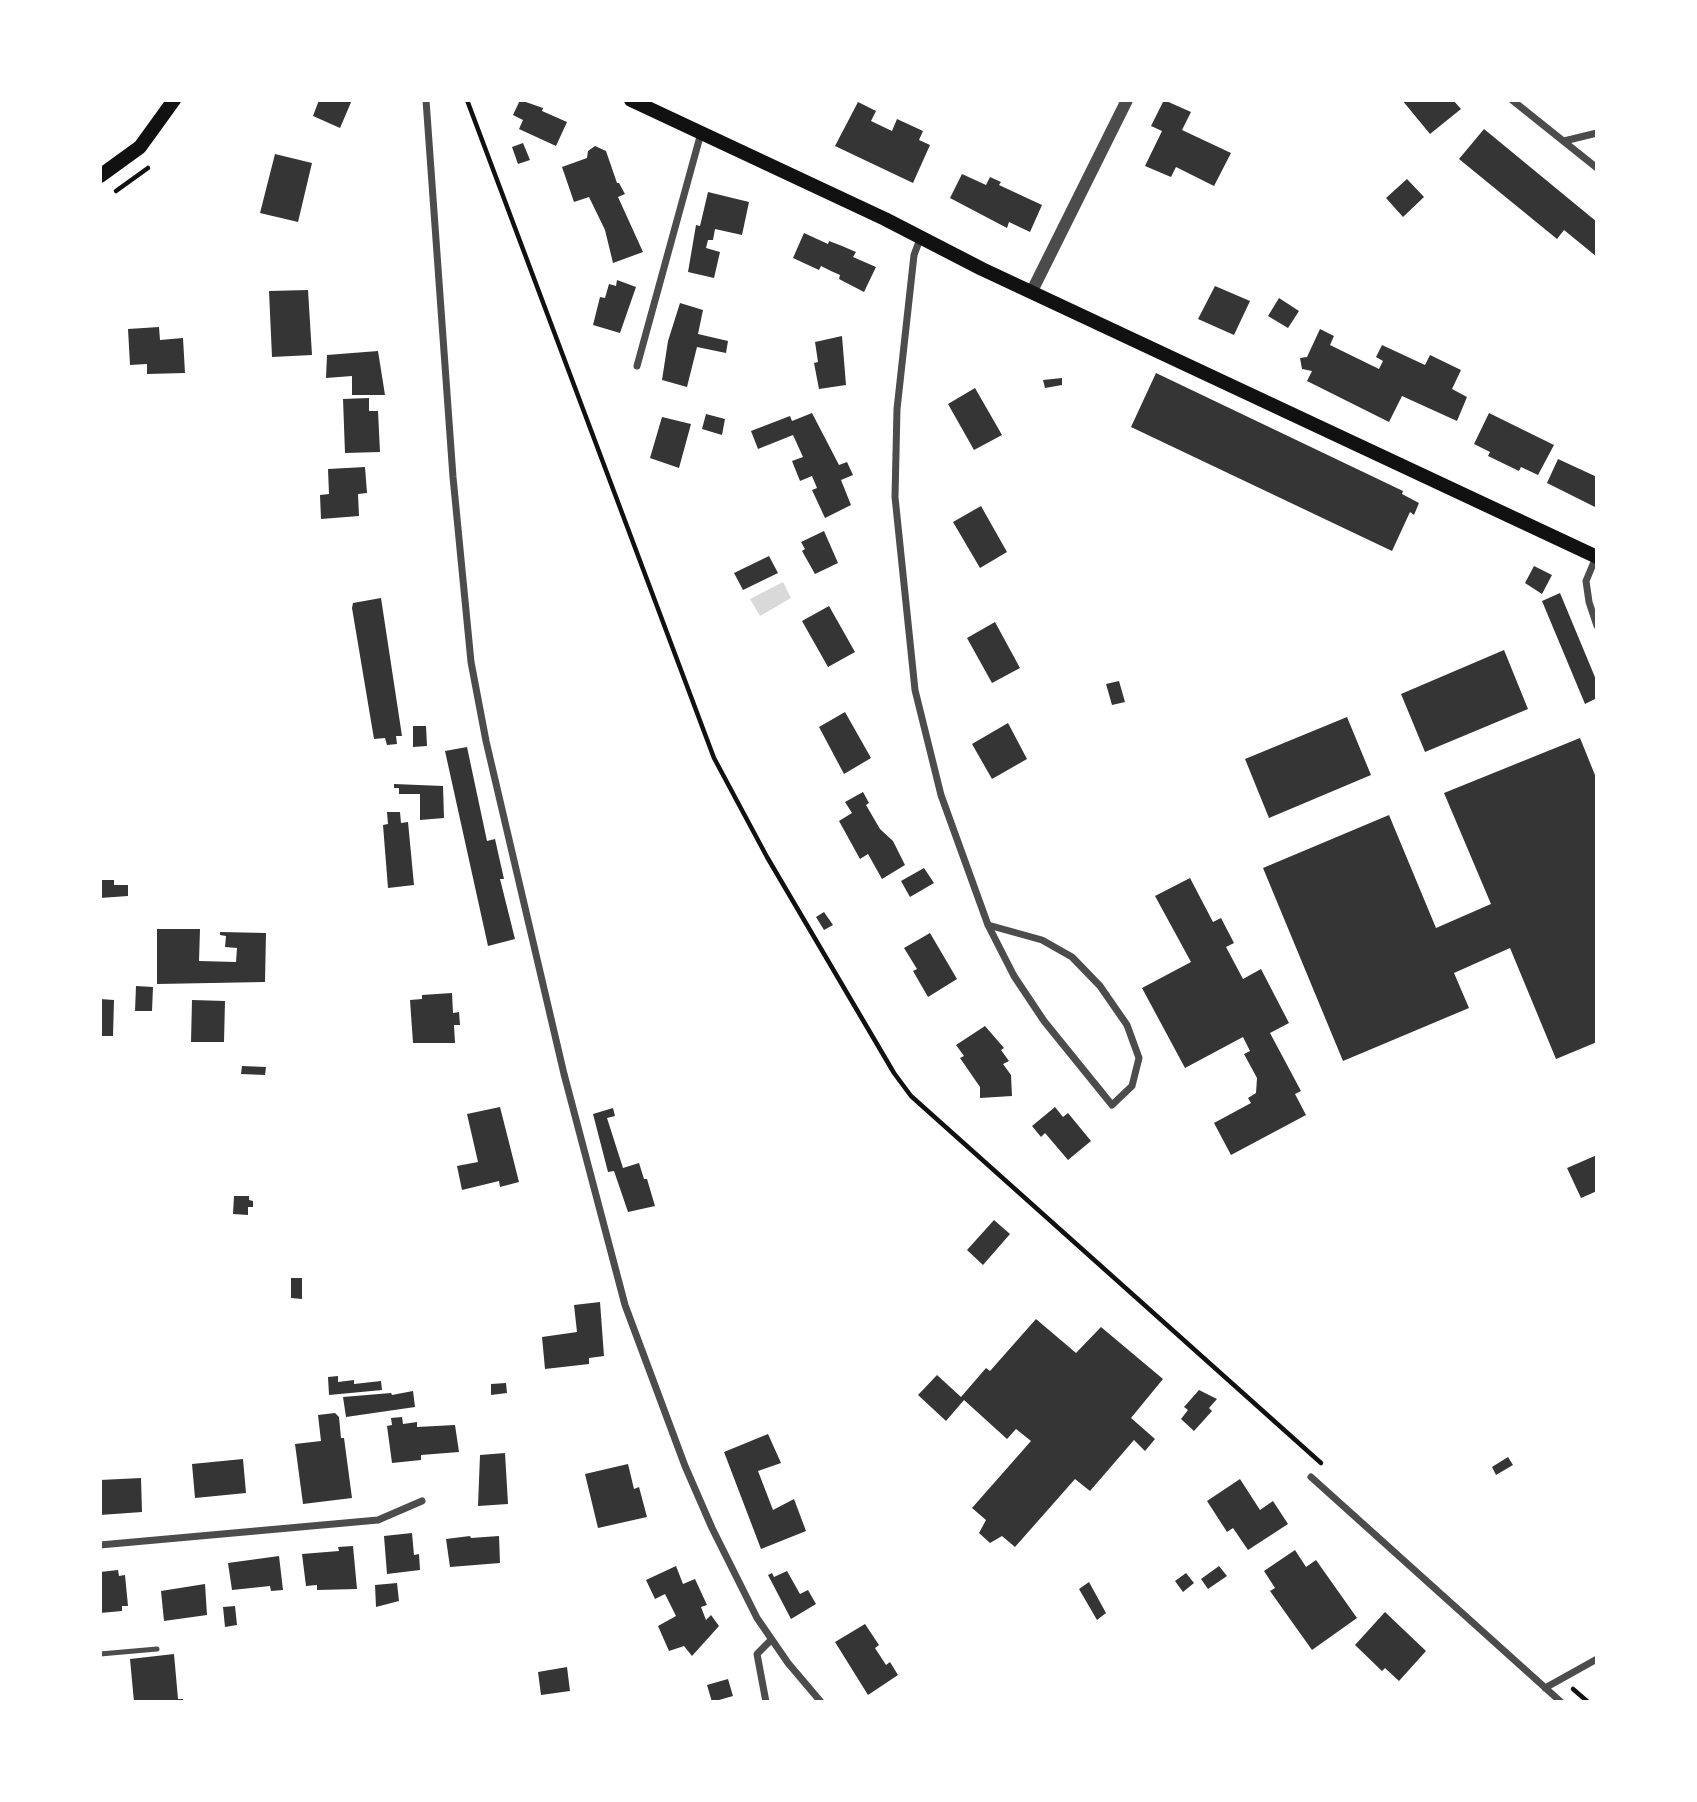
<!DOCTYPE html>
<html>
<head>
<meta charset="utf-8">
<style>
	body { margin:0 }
	#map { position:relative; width:1697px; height:1802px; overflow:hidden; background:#fff; font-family:"Fira Sans Condensed",sans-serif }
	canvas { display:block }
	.frame { position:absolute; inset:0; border:102px solid #fff; pointer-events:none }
</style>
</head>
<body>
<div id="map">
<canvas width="1697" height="1802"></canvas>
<div class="frame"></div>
</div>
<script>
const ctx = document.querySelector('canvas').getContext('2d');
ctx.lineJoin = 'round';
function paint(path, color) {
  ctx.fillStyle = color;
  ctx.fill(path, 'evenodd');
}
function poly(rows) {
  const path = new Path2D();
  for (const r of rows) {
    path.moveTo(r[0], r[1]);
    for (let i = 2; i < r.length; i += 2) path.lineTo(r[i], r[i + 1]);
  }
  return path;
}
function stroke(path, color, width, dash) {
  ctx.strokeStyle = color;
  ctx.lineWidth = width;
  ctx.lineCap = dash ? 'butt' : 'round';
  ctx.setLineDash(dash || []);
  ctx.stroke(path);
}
paint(poly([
	[783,582,791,598,760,616,750,599]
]), '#d9d9d9');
paint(poly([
	[319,100,352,100,340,128,313,116],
	[520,100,543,108,542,111,567,122,556,146,519,129,523,120,513,115],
	[1164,100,1191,112,1182,130,1231,153,1214,186,1176,167,1171,177,1145,166,1162,131,1151,126],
	[1402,100,1453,100,1461,109,1430,134],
	[858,102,876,111,871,121,892,131,897,119,923,131,919,140,930,145,913,183,835,146],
	[1484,129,1597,222,1597,257,1564,230,1557,239,1459,159],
	[523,143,530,160,518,164,512,147],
	[595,146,606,151,617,183,619,183,625,194,618,197,643,252,613,263,605,230,589,197,574,202,562,167,587,158,588,151],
	[275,154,312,163,298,222,260,213],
	[962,174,986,185,990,177,1001,182,999,185,1042,205,1030,232,1009,222,1007,228,950,198],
	[1407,179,1424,197,1403,217,1386,198],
	[708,192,749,202,742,235,715,229,713,240,708,240,706,248,720,252,714,278,688,272,696,225,700,226],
	[804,233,828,244,829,241,842,246,856,252,853,257,876,267,864,292,839,279,840,275,831,271,821,266,819,270,793,258],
	[617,280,636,287,620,333,593,325,600,297,605,298,609,284,616,286],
	[1215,286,1250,301,1234,335,1198,319],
	[308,290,312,355,272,357,269,291],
	[1279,298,1299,311,1288,328,1268,316],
	[680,303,703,310,698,334,728,341,726,353,697,347,687,387,662,380,668,341],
	[159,327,160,340,183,338,185,373,147,374,147,364,130,365,128,329],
	[1320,329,1334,336,1330,345,1379,369,1383,361,1376,357,1382,345,1425,365,1430,355,1461,370,1452,389,1467,397,1457,421,1402,396,1389,422,1307,381,1312,371,1302,369,1300,358,1307,357],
	[842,336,846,385,819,389,814,363,818,362,815,342],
	[378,351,385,395,352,395,352,376,326,378,327,355],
	[1156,373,1403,491,1402,494,1419,503,1414,515,1410,512,1392,551,1131,427],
	[1062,378,1062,385,1045,388,1043,380],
	[975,388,1002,435,974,450,948,404],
	[369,398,369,411,378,411,380,452,345,453,343,399],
	[812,413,839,465,847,462,853,475,841,480,851,505,825,518,812,490,817,488,812,476,800,481,792,461,803,457,793,435,758,449,751,431,790,416,792,421],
	[1489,413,1554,445,1538,475,1521,467,1519,471,1488,456,1490,452,1474,444],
	[706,414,725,419,722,435,702,429],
	[662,417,691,424,679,468,650,458],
	[1558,459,1597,477,1597,508,1547,483],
	[365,467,367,493,358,494,359,516,321,519,320,495,329,494,328,469],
	[981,506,1007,552,980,568,953,522],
	[824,531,838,563,815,574,802,551,805,549,801,542],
	[769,556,778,573,743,590,734,573],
	[1534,566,1552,575,1542,594,1525,583],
	[1560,593,1597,682,1597,698,1585,704,1542,601],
	[381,598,402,736,396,736,397,744,387,745,385,738,374,739,352,608,353,603],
	[829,606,855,652,828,667,802,621],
	[995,622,1020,668,992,683,967,638],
	[1504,650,1528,709,1425,752,1401,694],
	[1119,681,1125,702,1112,705,1106,684],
	[845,712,871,758,844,774,819,727],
	[1347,717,1371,775,1269,818,1245,759],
	[1008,723,1027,759,992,779,972,744],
	[413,726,426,726,427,746,413,747],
	[1580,738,1597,780,1597,1042,1556,1059,1510,948,1454,973,1469,1008,1343,1061,1263,868,1389,815,1436,928,1491,904,1444,793],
	[467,747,487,841,495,839,504,879,500,879,515,939,488,946,445,751],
	[394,784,443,786,444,818,420,820,420,794,399,794,399,788,394,788],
	[863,792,869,803,866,805,880,829,893,841,905,865,882,879,868,854,860,859,839,821,852,813,845,802],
	[387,812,400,812,401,823,408,822,414,885,388,888,383,825,388,824],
	[924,868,934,883,910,897,901,881],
	[1190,878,1213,922,1221,918,1234,943,1226,947,1243,979,1261,969,1289,1023,1270,1033,1301,1091,1295,1094,1306,1115,1231,1155,1214,1123,1251,1103,1248,1098,1256,1093,1257,1078,1244,1054,1250,1051,1243,1037,1185,1068,1142,988,1191,962,1155,896],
	[100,880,114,880,114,885,128,885,128,896,100,898],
	[824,912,833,925,824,930,816,917],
	[157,929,200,929,199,961,236,962,237,948,225,947,226,936,220,935,220,932,266,933,265,982,157,984],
	[930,933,957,979,928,997,913,971,917,969,904,948],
	[136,986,153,987,152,1011,135,1011],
	[452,993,453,1013,459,1012,460,1025,454,1025,455,1043,413,1043,410,1000,422,999,422,995],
	[100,999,114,1000,113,1036,100,1036],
	[192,1000,225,1001,224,1042,191,1042],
	[985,1026,1004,1048,1001,1050,1009,1061,1003,1064,1011,1075,1012,1096,980,1098,980,1087,960,1058,964,1056,956,1045],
	[242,1066,266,1067,265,1075,241,1074],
	[500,1107,519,1182,500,1187,499,1181,462,1190,457,1166,478,1162,467,1114],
	[1055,1107,1063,1117,1068,1113,1091,1141,1068,1160,1045,1133,1041,1137,1032,1126],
	[613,1108,615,1116,607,1118,623,1168,639,1163,644,1179,647,1179,655,1206,628,1212,614,1171,608,1172,593,1114],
	[1597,1155,1597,1191,1581,1198,1567,1168],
	[234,1196,249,1196,249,1200,253,1201,253,1207,248,1207,248,1215,233,1214],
	[994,1220,1010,1234,983,1265,967,1250],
	[291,1278,302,1278,302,1299,291,1298],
	[600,1302,604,1356,589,1358,589,1364,545,1369,542,1337,577,1332,574,1305],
	[1036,1319,1076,1353,1101,1327,1163,1379,1131,1418,1155,1439,1145,1451,1134,1440,1090,1491,1075,1479,1015,1547,1002,1536,990,1543,979,1533,986,1520,972,1508,1031,1441,1016,1429,1007,1439,964,1400,946,1421,918,1395,937,1375,961,1397,986,1368,990,1371],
	[338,1376,338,1382,354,1380,354,1384,381,1381,382,1390,329,1395,328,1377],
	[506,1383,507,1393,491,1395,491,1384],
	[1199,1390,1217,1399,1209,1408,1212,1411,1194,1431,1181,1419,1188,1410,1184,1407],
	[413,1391,415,1407,346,1417,343,1397,391,1393,392,1395],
	[335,1413,339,1417,341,1438,344,1438,352,1498,303,1504,295,1444,321,1441,318,1415],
	[402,1417,403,1424,417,1422,417,1427,455,1425,459,1452,421,1455,421,1460,392,1463,387,1426,392,1425,391,1418],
	[768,1434,781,1463,758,1471,773,1510,794,1499,806,1531,761,1549,724,1452],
	[505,1453,508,1504,478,1506,480,1455],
	[1508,1457,1513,1465,1496,1475,1492,1467],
	[243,1459,246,1493,195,1498,192,1464],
	[628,1464,634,1489,639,1487,647,1517,598,1528,585,1474],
	[141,1478,142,1512,100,1515,100,1480],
	[1240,1479,1260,1510,1273,1501,1288,1524,1248,1550,1233,1528,1227,1532,1207,1501],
	[412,1533,414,1555,419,1554,420,1570,387,1574,384,1536],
	[470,1536,471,1538,499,1536,500,1563,450,1567,446,1539],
	[353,1546,357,1589,317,1590,317,1585,306,1586,302,1554,339,1551,338,1547],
	[1295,1550,1306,1567,1316,1560,1357,1618,1312,1650,1270,1591,1275,1588,1264,1571],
	[279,1556,283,1590,271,1591,270,1586,232,1590,228,1563],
	[676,1566,683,1584,695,1579,707,1605,701,1607,706,1620,711,1615,719,1626,692,1656,684,1646,669,1651,658,1626,676,1616,665,1594,655,1599,646,1580],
	[1219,1566,1227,1576,1208,1589,1201,1579],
	[118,1570,119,1576,125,1575,128,1606,122,1606,122,1611,100,1613,100,1572],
	[787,1571,800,1594,808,1590,816,1604,791,1619,768,1575,772,1573,774,1577],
	[1186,1573,1194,1583,1183,1592,1175,1581],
	[1089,1582,1106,1613,1097,1620,1079,1589],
	[397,1583,399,1601,376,1607,375,1585],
	[205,1584,207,1615,164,1621,161,1591],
	[235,1606,237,1625,225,1627,223,1607],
	[1385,1612,1426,1651,1399,1681,1385,1668,1382,1671,1355,1645],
	[865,1624,879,1645,875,1648,886,1665,890,1662,898,1675,868,1695,835,1642],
	[174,1654,178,1699,183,1699,184,1702,134,1702,130,1659],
	[567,1667,570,1691,541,1695,538,1672],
	[728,1679,733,1696,712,1702,707,1685]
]), '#353535');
stroke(poly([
	[467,100,714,758,767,857,894,1073,911,1096,1321,1463],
	[116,191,148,168],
	[1573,1689,1588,1702]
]), '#111', 4.5);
stroke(poly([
	[100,1654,157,1649]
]), '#4c4c4c', 5);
stroke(poly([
	[426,100,453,477,471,662,486,741,564,1074,625,1305,685,1466,712,1528,757,1618,788,1663,821,1702],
	[1512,100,1597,168],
	[1564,141,1597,133],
	[920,239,914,255,897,409,895,497,915,690,941,795,988,925,1014,976,1044,1021,1112,1105,1132,1086,1139,1058,1127,1025,1100,986,1072,957,1042,940,988,925],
	[637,366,701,133],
	[1596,557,1586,581,1589,602,1597,626],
	[1311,1477,1561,1702],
	[100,1545,378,1520,422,1501],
	[1545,1688,1597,1659],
	[766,1702,757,1654,771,1640]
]), '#4c4c4c', 7);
stroke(poly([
	[1032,291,1127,100]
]), '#4c4c4c', 12);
stroke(poly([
	[631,100,885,219,982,269,1597,557],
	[100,176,140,147,174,100]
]), '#111', 14);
</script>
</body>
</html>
